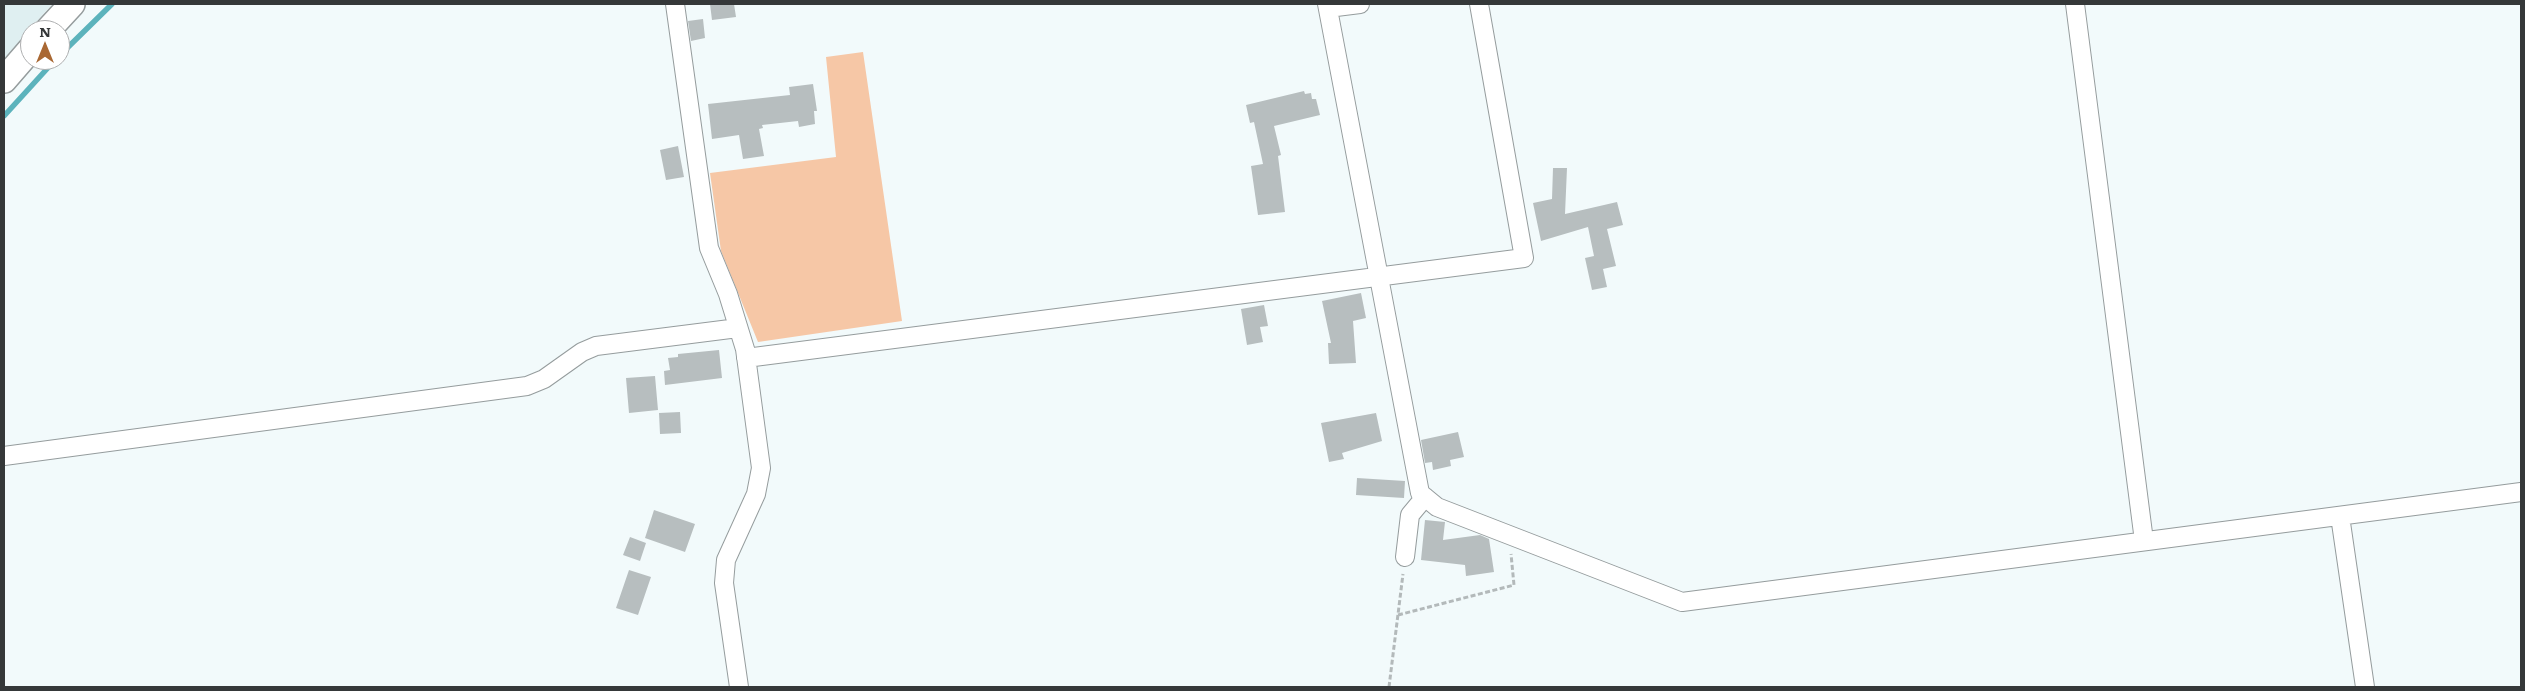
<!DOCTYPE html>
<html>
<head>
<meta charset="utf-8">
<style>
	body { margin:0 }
	#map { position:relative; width:2525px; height:691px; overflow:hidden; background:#f2fafb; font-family:Literata,serif }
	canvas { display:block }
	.frame { position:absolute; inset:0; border:5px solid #353839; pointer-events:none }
	.north { position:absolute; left:20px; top:20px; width:50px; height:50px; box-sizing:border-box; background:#fff; border:1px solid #aeafb0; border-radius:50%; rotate:0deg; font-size:14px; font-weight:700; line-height:20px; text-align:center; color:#353839 }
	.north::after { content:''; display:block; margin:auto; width:18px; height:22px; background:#a96833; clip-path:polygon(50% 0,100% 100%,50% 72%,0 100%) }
</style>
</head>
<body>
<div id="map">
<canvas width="2525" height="691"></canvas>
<div class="frame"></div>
<div class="north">N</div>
</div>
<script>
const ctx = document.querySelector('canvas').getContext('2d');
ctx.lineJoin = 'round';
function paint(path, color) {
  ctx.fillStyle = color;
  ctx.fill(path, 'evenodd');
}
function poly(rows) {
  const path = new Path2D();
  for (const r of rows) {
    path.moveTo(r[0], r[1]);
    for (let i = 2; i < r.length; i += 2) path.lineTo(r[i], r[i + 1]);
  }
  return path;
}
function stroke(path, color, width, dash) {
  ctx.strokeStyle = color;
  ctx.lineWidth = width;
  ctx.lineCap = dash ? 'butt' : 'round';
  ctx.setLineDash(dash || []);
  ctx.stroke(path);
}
paint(poly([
	[4,4,52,4,4,59]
]), '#dfeff1');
paint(poly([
	[863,52,902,321,758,342,721,251,710,173,836,157,826,57]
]), '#f6c7a6');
stroke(poly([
	[60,55,112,4],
	[4,116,55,60]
]), '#5cb3bc', 5.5);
paint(poly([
	[710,4,734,4,736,17,712,20],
	[703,19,705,38,691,41,688,21],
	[813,84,817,111,814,111,815,124,799,127,798,121,762,125,763,128,759,129,764,156,743,159,739,135,712,139,708,104,790,95,789,87],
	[1304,91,1305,94,1311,93,1312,99,1316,99,1320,115,1274,126,1281,155,1278,156,1285,212,1258,215,1251,166,1263,164,1254,122,1250,123,1246,105],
	[678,146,684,177,666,180,660,150],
	[1553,168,1567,168,1565,214,1617,202,1623,225,1607,229,1616,266,1603,269,1607,287,1592,290,1585,258,1594,256,1588,227,1541,241,1533,203,1552,199],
	[1361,293,1366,318,1353,321,1356,363,1329,364,1328,343,1331,343,1322,301],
	[1264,305,1268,326,1260,327,1263,342,1247,345,1241,309],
	[719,350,722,378,665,385,664,371,670,370,668,358,678,357,678,354],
	[655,376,658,410,629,413,626,378],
	[680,412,681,433,660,434,659,413],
	[1376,413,1382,441,1342,453,1344,459,1329,462,1321,423],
	[1458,432,1464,457,1450,460,1451,466,1433,470,1432,462,1425,463,1421,440],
	[1357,478,1405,481,1404,498,1356,495],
	[654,510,695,524,685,552,645,538],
	[1425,520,1445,522,1443,540,1480,535,1489,539,1494,572,1466,576,1465,565,1421,560],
	[630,537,646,543,640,561,623,555],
	[629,570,651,577,638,615,616,608]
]), '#b7bebf');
const minor = poly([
	[675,4,709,248,728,294,745,349,761,468,756,494,726,560,724,583,739,687],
	[1327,4,1420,493,1437,507,1682,602,2521,492],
	[2075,4,2144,541],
	[1328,8,1360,4],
	[746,358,1524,258,1479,4],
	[4,456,527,386,544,379,582,352,596,346,738,328],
	[2340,516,2365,687],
	[1405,557,1410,515,1425,497]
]);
const secondary = poly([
	[48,30,72,4],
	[4,80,30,50]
]);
stroke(minor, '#959c9d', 20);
stroke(secondary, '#959c9d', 28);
stroke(poly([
	[1398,615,1514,585,1511,554],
	[1389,687,1403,574]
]), '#b3b9ba', 3, [5, 2.5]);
stroke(minor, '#fff', 18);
stroke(secondary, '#fff', 25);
</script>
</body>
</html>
